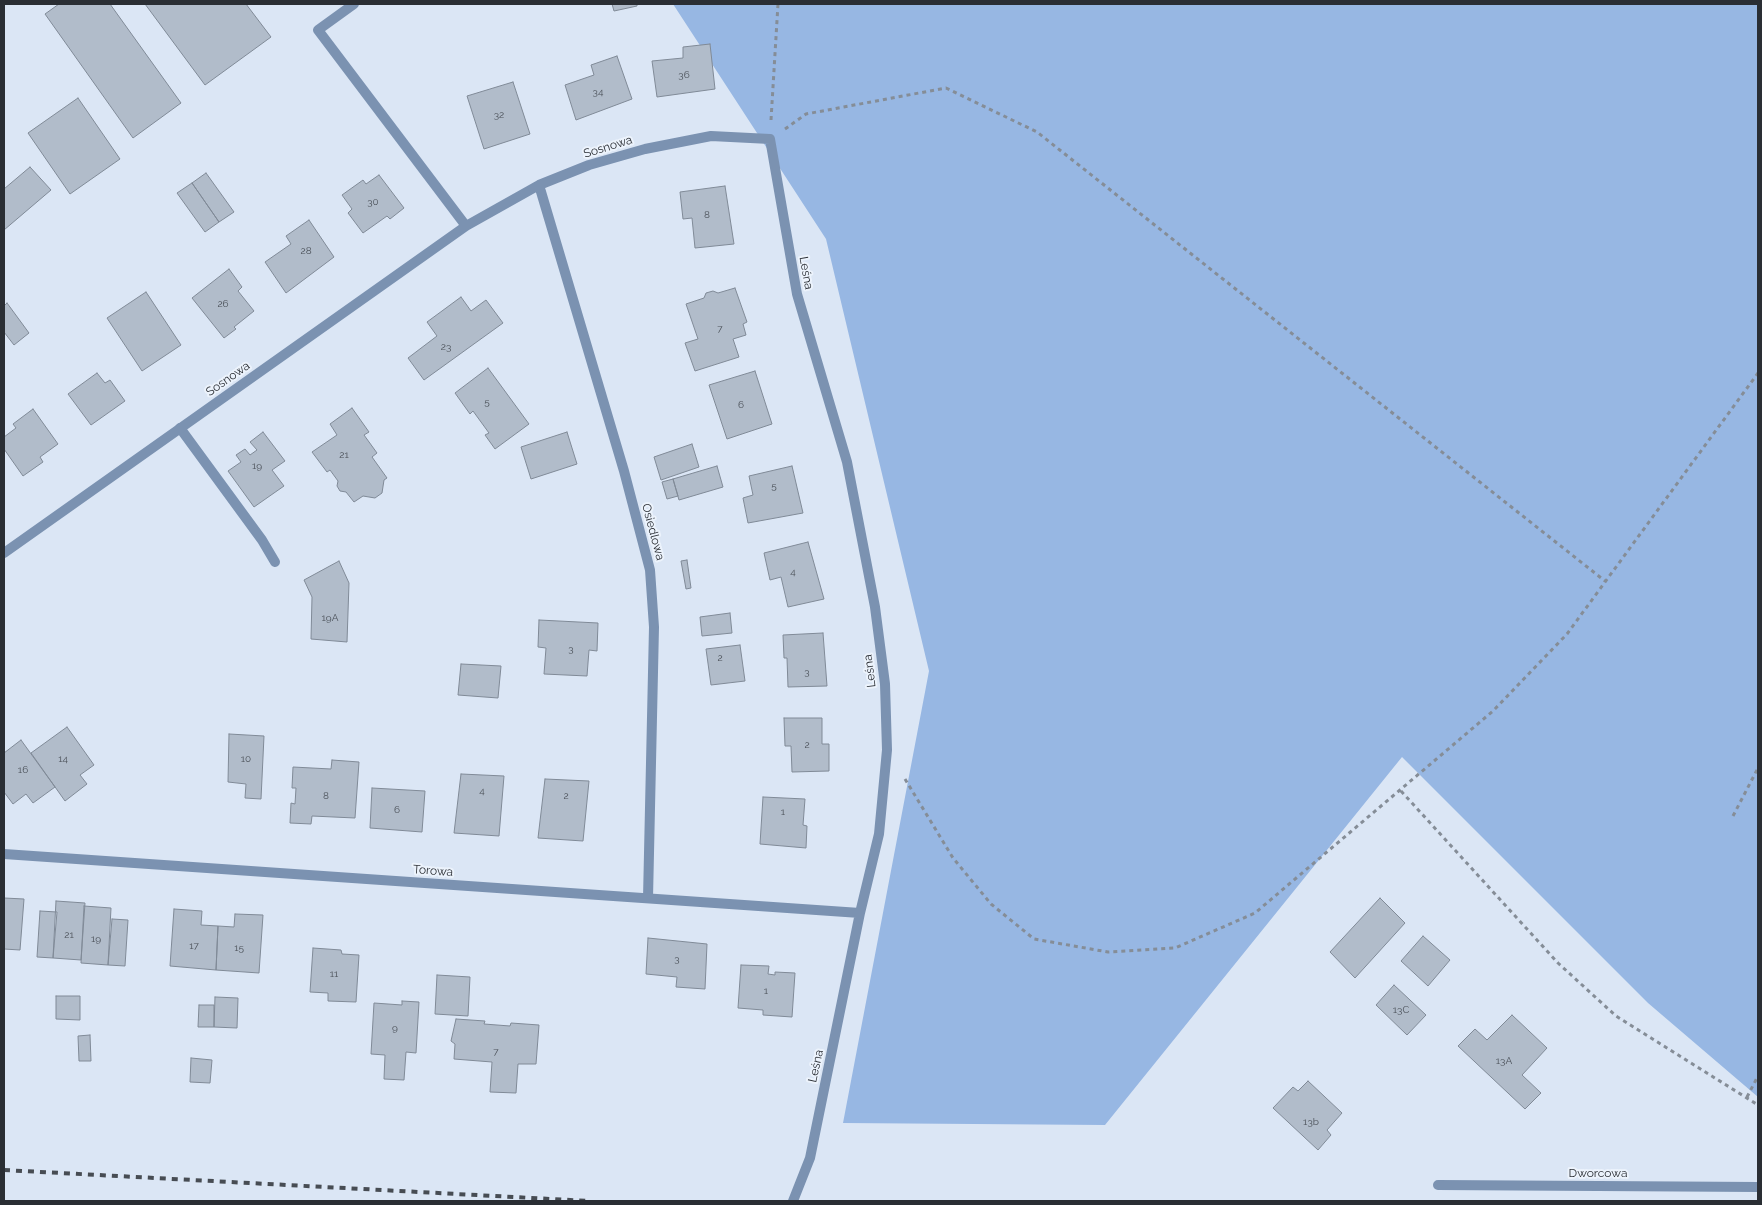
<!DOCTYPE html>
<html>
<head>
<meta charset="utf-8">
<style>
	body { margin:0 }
	#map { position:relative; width:1762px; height:1205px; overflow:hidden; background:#dbe6f5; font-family:Raleway,sans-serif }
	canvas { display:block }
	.frame { position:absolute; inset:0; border:5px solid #2a2e34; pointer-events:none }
</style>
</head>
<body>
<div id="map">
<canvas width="1762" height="1205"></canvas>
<div class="frame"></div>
</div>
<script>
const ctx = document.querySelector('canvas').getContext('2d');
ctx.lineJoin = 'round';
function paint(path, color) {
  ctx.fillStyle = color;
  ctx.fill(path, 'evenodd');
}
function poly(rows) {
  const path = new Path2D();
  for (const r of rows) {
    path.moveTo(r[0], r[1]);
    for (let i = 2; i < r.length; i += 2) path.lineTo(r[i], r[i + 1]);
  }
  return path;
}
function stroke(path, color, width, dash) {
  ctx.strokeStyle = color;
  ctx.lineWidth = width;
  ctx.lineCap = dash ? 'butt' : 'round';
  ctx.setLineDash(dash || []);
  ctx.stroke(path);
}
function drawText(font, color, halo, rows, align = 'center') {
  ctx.font = font + ' Raleway,sans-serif';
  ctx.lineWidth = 4;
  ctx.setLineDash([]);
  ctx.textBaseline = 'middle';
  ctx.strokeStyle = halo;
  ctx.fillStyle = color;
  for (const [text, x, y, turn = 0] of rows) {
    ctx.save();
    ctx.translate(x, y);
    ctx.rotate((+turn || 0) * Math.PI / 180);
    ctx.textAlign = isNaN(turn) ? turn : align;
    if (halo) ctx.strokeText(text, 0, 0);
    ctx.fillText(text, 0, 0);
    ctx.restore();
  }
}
paint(poly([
	[673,4,1758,4,1758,1097,1648,1003,1402,757,1105,1125,843,1123,929,671,826,239]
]), '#97b7e3');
const building = poly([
	[59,4,110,4,181,103,133,138,45,14,59,4],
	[145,4,246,4,271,37,205,85,145,4],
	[612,4,637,4,637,6,614,11,612,4],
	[710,44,715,89,657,97,652,61,683,58,683,47,710,44],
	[617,56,632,99,576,120,565,85,594,75,591,65,617,56],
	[513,82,530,134,484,149,467,96,513,82],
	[78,98,120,159,70,194,28,133,78,98],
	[30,167,51,190,4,230,4,189,30,167],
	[206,173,234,212,219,222,192,183,206,173],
	[379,175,404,208,390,219,387,216,363,233,348,213,352,209,342,195,363,180,366,184,379,175],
	[192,183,219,222,205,232,177,193,192,183],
	[725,186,734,244,695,248,692,218,683,219,680,192,725,186],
	[309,220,334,257,286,293,265,262,291,244,286,236,309,220],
	[229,269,242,287,238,291,254,311,234,327,236,329,224,338,192,298,229,269],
	[735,288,747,322,743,324,746,335,733,339,739,357,695,371,685,343,698,339,686,304,704,298,706,293,713,291,718,293,735,288],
	[146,292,181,345,142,371,107,318,146,292],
	[461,297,471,311,486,300,503,323,424,380,408,358,437,336,427,322,461,297],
	[7,303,29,333,14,345,4,332,4,306,7,303],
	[488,368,529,424,495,449,485,435,489,433,473,411,470,414,455,393,488,368],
	[755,371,772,424,727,439,709,385,755,371],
	[97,373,105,383,110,380,125,401,91,425,68,394,97,373],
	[352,408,369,432,364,435,377,453,372,457,387,478,384,480,382,493,375,498,363,496,354,502,346,492,340,491,337,486,338,481,330,470,327,472,312,452,337,435,330,424,352,408],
	[33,409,58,444,40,457,43,462,23,476,4,449,4,437,16,428,13,424,33,409],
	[263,432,285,461,272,470,284,486,254,507,228,471,241,462,236,455,245,449,250,455,257,450,250,442,263,432],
	[567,432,577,464,531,479,521,447,567,432],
	[692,444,699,467,661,480,654,457,692,444],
	[717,466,723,487,679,500,673,479,717,466],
	[792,466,803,513,748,523,743,498,753,495,749,476,792,466],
	[673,479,678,496,667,499,662,482,673,479],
	[808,542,824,599,788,607,781,577,770,580,764,553,808,542],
	[687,560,691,588,686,589,681,561,687,560],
	[339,561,349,583,347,642,311,639,312,597,304,580,339,561],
	[730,613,732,633,702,636,700,617,730,613],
	[539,620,598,623,597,651,589,650,587,676,544,674,546,648,538,647,539,620],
	[823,633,827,686,788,687,787,658,784,658,783,635,823,633],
	[740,645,745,681,711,685,706,649,740,645],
	[461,664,501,666,498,698,458,695,461,664],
	[784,718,822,718,822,744,829,744,829,771,792,772,791,746,785,746,784,718],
	[67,727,94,765,80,775,87,784,65,801,31,753,67,727],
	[229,734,264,736,261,799,245,798,246,784,228,782,229,734],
	[21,740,55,787,33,803,26,794,13,804,4,792,4,753,21,740],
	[332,760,359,762,355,818,312,816,311,824,290,823,291,803,295,804,296,788,292,788,293,767,331,769,332,760],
	[461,774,504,776,499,836,454,833,461,774],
	[545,779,589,781,583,841,538,838,545,779],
	[372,788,425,791,422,832,370,828,372,788],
	[763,797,805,799,803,825,807,826,806,848,760,844,763,797],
	[4,898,24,899,20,950,4,949,4,898],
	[1380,898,1405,923,1355,978,1330,952,1380,898],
	[56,901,85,903,81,960,53,958,56,901],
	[84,906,111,908,108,965,81,963,84,906],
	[174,909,202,911,201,925,218,926,216,970,170,966,174,909],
	[40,911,57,912,53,958,37,957,40,911],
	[235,914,263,915,259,973,216,970,218,926,234,927,235,914],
	[112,919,128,920,125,966,108,965,112,919],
	[1423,936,1450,960,1428,986,1401,961,1423,936],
	[648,938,707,944,705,989,676,987,677,977,646,974,648,938],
	[313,948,341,950,342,954,359,955,356,1002,328,1001,328,993,310,992,313,948],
	[741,965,769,966,768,974,775,975,775,972,795,973,792,1017,763,1015,763,1010,738,1008,741,965],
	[437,975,470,977,468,1016,435,1014,437,975],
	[1394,985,1426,1015,1407,1035,1376,1005,1394,985],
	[56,996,80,996,80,1020,56,1019,56,996],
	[215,997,238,998,237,1028,214,1027,215,997],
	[402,1001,419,1002,416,1053,406,1052,404,1080,384,1079,385,1055,371,1054,374,1003,402,1005,402,1001],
	[199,1005,214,1005,214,1027,198,1027,199,1005],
	[1512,1015,1547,1048,1522,1075,1541,1093,1525,1109,1458,1046,1475,1029,1487,1040,1512,1015],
	[456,1019,485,1021,484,1024,510,1026,511,1023,539,1025,536,1064,518,1064,516,1093,490,1092,492,1062,454,1059,455,1044,451,1041,456,1019],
	[90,1035,91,1061,79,1061,78,1036,90,1035],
	[191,1058,212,1060,210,1083,190,1082,191,1058],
	[1308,1081,1342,1113,1327,1130,1331,1135,1318,1150,1273,1108,1293,1087,1298,1091,1308,1081]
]);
paint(building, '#b1bcca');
stroke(building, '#808a97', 1);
stroke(poly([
	[771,120,778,4],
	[785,129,806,114,946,88,1037,132,1605,581],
	[905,779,953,858,991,904,1034,939,1108,952,1175,948,1255,913,1493,711,1567,634,1758,373],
	[1401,791,1558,963,1616,1016,1758,1105],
	[1733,816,1758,768],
	[1747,1097,1758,1076]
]), '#858d97', 3, [4, 4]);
stroke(poly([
	[180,428,262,540,275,562]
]), '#7b92b1', 10);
stroke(poly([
	[354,4,318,30,466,226],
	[539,185,624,471,650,570,654,627,648,898],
	[4,553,466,226,539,185,589,165,645,149,711,136,770,139,797,294,847,462,875,607,885,684,887,750,879,834,860,913,810,1158,793,1201],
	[4,854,860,913],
	[1438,1185,1758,1187]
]), '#7b92b1', 10);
stroke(poly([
	[4,1170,589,1201]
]), '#474c53', 4, [6, 6]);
drawText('10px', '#4c525a', null, [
	["36",684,75],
	["34",598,92],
	["32",499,115],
	["30",373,202],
	["8",707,215],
	["28",306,251],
	["26",223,304],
	["7",720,329],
	["23",446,347],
	["5",487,402],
	["6",741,405],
	["21",344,455],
	["19",257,466],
	["5",774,486],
	["4",793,572],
	["19A",330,618],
	["3",571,649],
	["2",720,658],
	["3",807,672],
	["2",807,745],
	["14",63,759],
	["10",246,759],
	["16",23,770],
	["4",482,791],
	["8",326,796],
	["2",566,796],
	["6",397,810],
	["1",783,812],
	["21",69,935],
	["19",96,939],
	["17",194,946],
	["15",239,948],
	["3",677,959],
	["11",334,974],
	["1",766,991],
	["13C",1401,1010],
	["9",395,1028],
	["7",496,1052],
	["13A",1504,1061],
	["13b",1311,1122]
]);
drawText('12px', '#2a2e34', '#ecf3fc', [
	["Sosnowa",608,147,-17],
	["Leśna",806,273,80],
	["Sosnowa",228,379,-35],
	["Osiedlowa",653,532,75],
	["Leśna",870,671,-97],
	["Torowa",433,871,4],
	["Leśna",816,1066,-78],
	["Dworcowa",1598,1173]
]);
</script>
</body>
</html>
